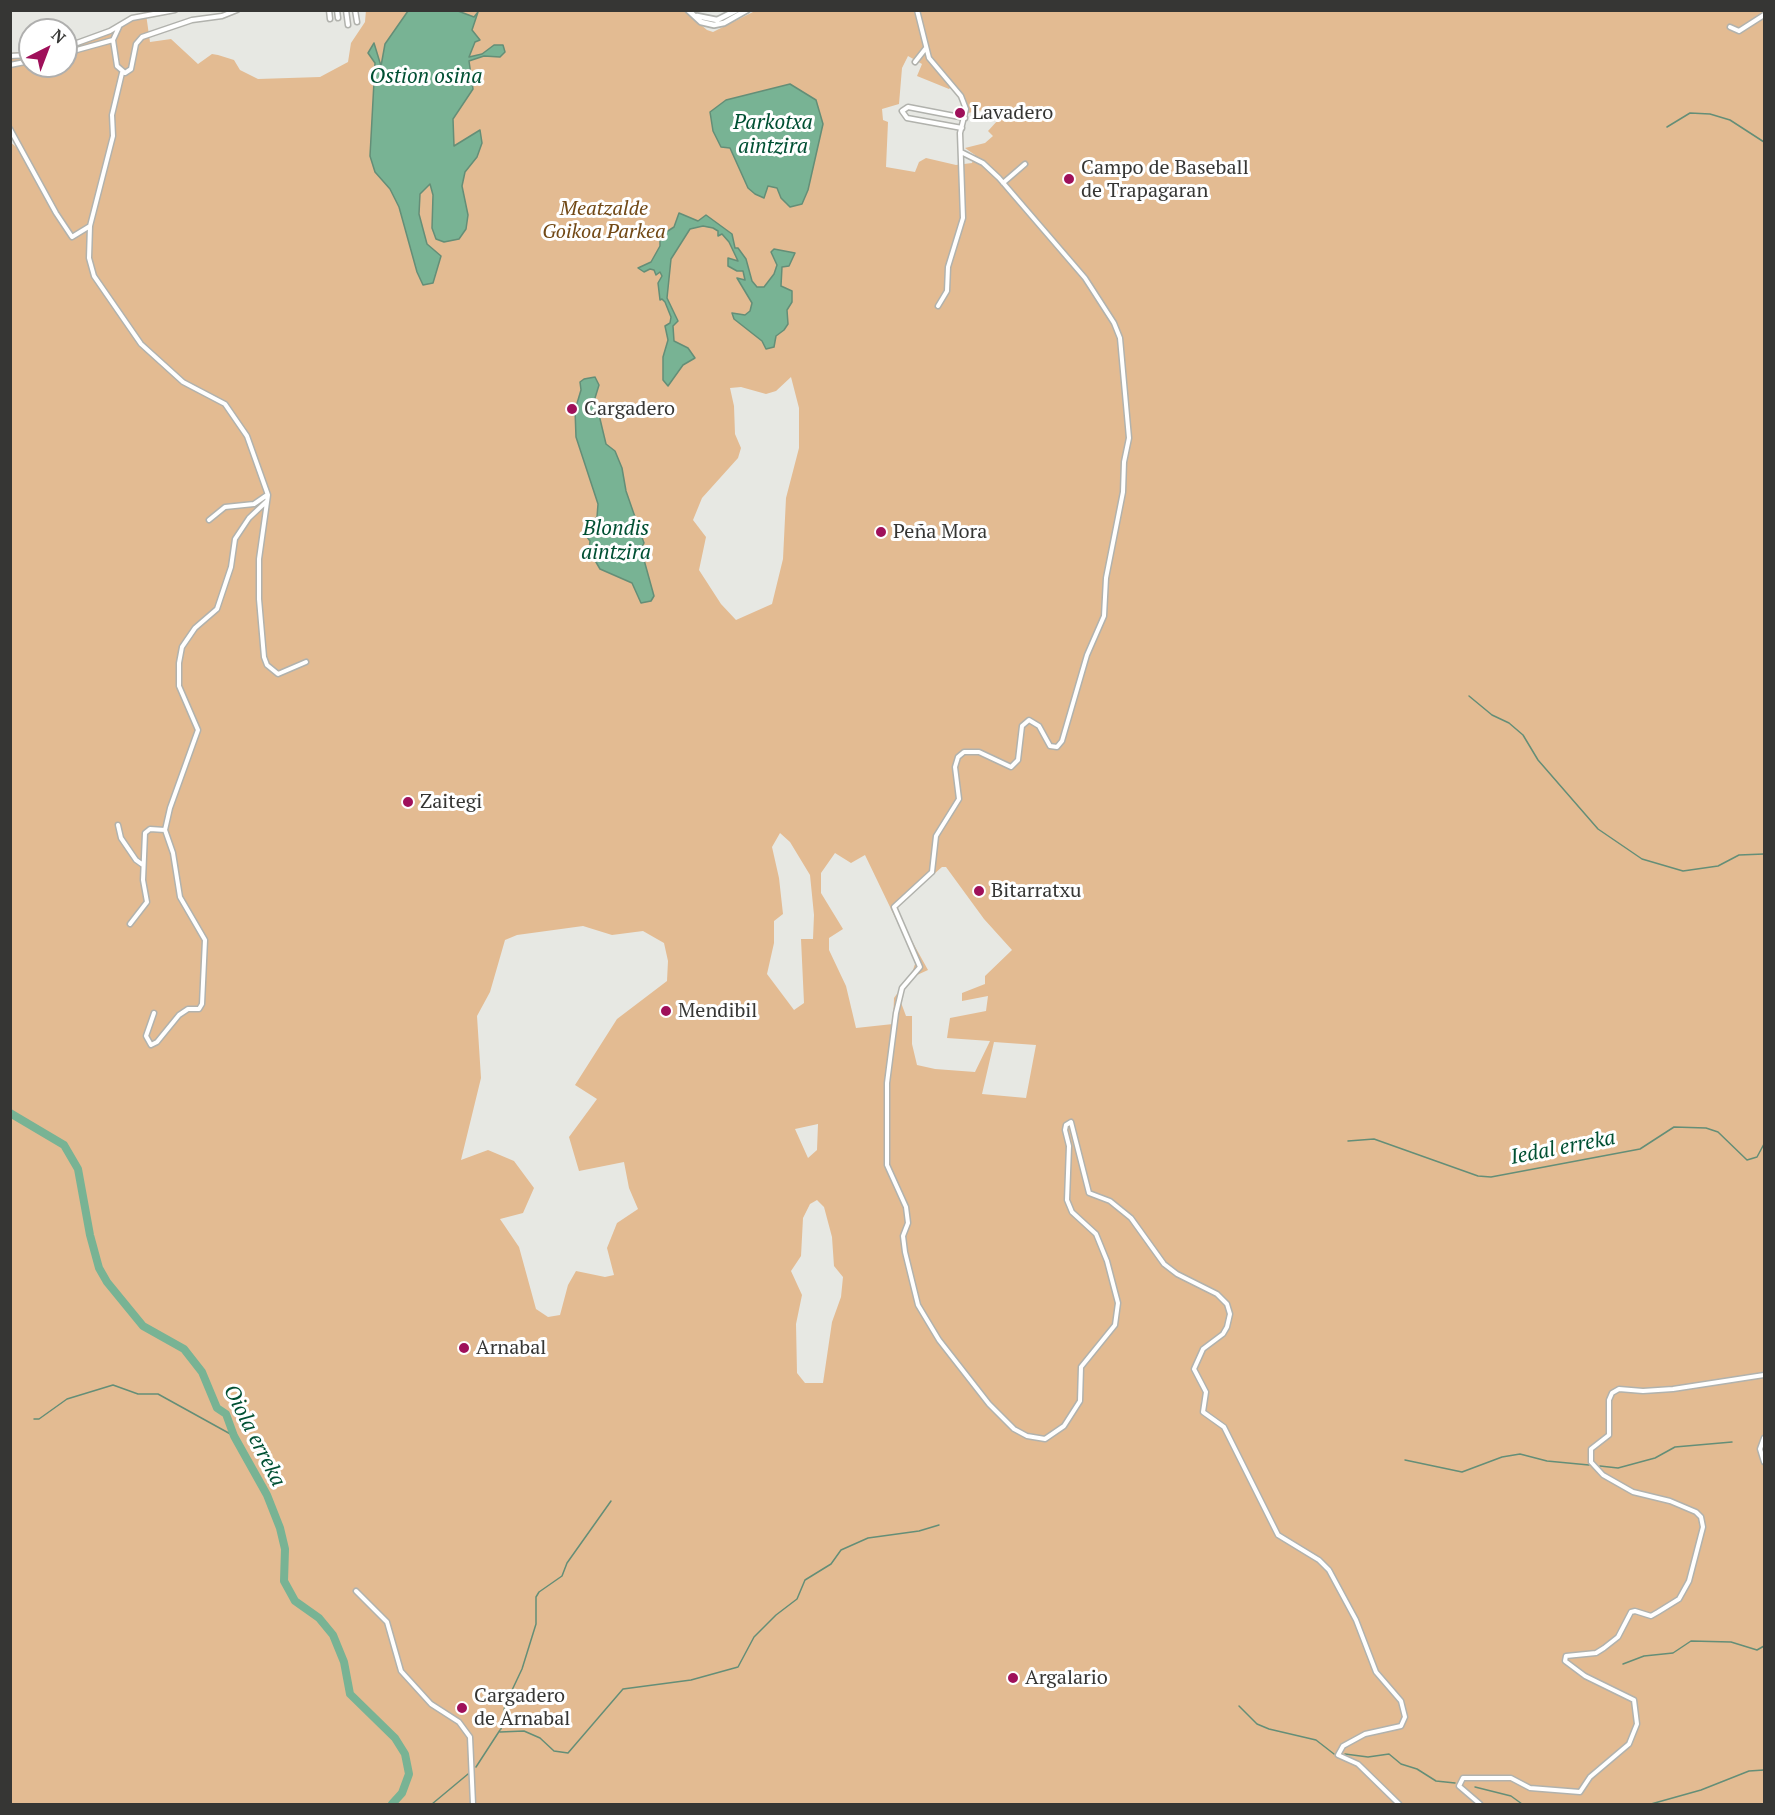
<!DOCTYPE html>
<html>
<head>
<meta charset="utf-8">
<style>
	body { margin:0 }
	#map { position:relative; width:1775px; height:1815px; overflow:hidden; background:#e7e8e3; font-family:"PT Serif",serif }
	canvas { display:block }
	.frame { position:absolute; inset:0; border:12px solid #363634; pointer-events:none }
	.north { position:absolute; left:18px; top:18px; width:60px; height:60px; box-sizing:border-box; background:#fff; border:2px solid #afafae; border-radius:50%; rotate:42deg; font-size:16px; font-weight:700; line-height:24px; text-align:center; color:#363634 }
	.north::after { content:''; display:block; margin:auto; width:21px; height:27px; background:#9f105a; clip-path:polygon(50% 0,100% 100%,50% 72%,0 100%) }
</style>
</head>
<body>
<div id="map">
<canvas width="1775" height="1815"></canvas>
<div class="frame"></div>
<div class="north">N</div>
</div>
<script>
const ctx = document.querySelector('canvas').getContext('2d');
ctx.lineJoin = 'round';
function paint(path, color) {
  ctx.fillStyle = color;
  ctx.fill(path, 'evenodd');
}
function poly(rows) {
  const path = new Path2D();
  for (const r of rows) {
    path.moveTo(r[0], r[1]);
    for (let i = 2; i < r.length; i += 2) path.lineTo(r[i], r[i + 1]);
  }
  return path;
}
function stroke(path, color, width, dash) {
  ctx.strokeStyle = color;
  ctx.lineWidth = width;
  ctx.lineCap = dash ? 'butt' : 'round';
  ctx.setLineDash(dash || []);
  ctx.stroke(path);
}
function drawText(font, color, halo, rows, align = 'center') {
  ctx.font = font + ' "PT Serif",serif';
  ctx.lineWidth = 6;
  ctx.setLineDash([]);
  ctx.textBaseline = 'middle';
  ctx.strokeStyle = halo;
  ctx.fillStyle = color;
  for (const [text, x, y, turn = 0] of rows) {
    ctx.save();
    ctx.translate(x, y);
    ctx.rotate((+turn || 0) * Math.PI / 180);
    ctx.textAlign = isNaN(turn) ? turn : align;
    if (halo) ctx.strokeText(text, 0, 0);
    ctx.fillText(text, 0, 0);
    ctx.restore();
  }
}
paint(poly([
	[366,10,685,11,707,30,713,32,757,10,1764,11,1764,1804,11,1804,10,142,19,149,11,134,11,53,30,51,30,66,66,66,66,43,103,32,127,18,146,14,150,42,171,39,198,64,212,54,218,55,234,60,240,70,258,79,320,77,348,62,351,43,365,22],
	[908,56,922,64,917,76,949,89,954,84,965,99,968,113,983,110,998,120,988,131,993,136,985,143,965,148,975,155,972,163,956,165,926,158,919,162,915,172,886,167,888,122,883,120,882,109,899,104,902,68],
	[791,377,799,408,799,448,786,498,783,559,772,604,736,620,721,604,699,570,706,537,693,520,702,498,738,458,741,448,735,434,734,406,730,388,741,387,766,394,776,391],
	[780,833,790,842,810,875,814,915,813,939,801,939,804,1003,794,1010,767,974,774,943,774,921,783,914,779,878,772,847],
	[835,853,851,863,865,855,916,961,912,973,894,998,893,1024,856,1028,846,986,829,950,829,938,843,929,821,893,821,873],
	[942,867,946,867,984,919,1012,950,985,976,985,984,962,993,962,1001,988,996,986,1011,950,1018,947,1038,990,1041,975,1072,935,1069,917,1065,912,1044,912,1016,906,1016,900,1000,903,990,917,975,928,970,897,914,896,907],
	[583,926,612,935,643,931,664,943,668,961,667,981,617,1019,575,1085,597,1099,569,1137,579,1171,624,1162,629,1188,638,1209,617,1223,607,1248,614,1275,605,1277,576,1271,568,1285,560,1315,548,1317,536,1309,519,1247,500,1219,523,1213,534,1188,514,1161,488,1150,461,1160,481,1078,477,1016,490,992,505,940,517,935],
	[994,1042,1036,1045,1026,1098,982,1094],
	[818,1124,817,1150,808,1158,795,1129],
	[817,1200,824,1207,832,1237,834,1266,843,1277,841,1297,832,1322,823,1383,805,1383,797,1373,796,1324,802,1295,791,1271,801,1256,803,1218,810,1204]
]), '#e3bb92');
const water = poly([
	[408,11,458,11,474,17,478,12,472,30,480,40,475,42,469,57,482,54,494,45,503,45,505,52,500,57,484,56,469,61,473,89,453,119,454,146,480,130,482,143,477,157,465,172,462,186,468,215,466,229,459,239,444,242,436,239,432,228,433,195,430,184,420,194,419,214,427,244,441,256,433,283,423,285,417,272,399,207,390,189,375,172,370,156,375,63,368,53,374,43,381,66,385,44,408,11],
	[790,84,816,100,823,124,808,190,802,204,790,207,781,198,777,188,768,186,764,198,755,194,748,188,730,148,721,147,713,131,710,112,726,100,790,84],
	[679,213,698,221,706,215,732,234,735,248,738,248,746,259,752,281,757,287,764,287,774,274,777,265,771,252,774,249,795,253,789,266,782,267,781,286,792,291,792,302,787,310,788,324,784,330,776,336,774,347,766,349,762,341,734,319,732,313,745,315,750,311,752,303,737,278,745,280,743,271,737,271,728,266,728,258,738,261,729,242,722,234,718,236,718,231,713,228,703,226,690,229,671,259,667,298,678,321,673,326,674,341,688,348,695,358,683,365,668,386,663,380,663,357,668,340,665,326,670,323,671,317,665,302,662,299,660,300,658,283,662,276,660,272,656,275,654,270,650,269,644,272,638,268,651,262,660,246,660,236,674,227,679,213],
	[595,377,599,385,595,398,606,444,615,451,622,468,626,491,644,543,641,549,654,596,651,601,641,603,632,583,600,569,589,550,590,541,584,533,585,526,597,517,598,504,576,437,575,410,581,390,580,382,584,379,595,377]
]);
paint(water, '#78b394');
stroke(water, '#648e77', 1.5);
stroke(poly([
	[1667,127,1690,113,1710,114,1730,120,1764,142],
	[1469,696,1492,715,1509,723,1523,735,1538,760,1598,829,1642,859,1683,871,1718,866,1739,855,1764,854],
	[1348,1141,1374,1139,1478,1176,1491,1177,1640,1149,1674,1127,1706,1128,1718,1132,1747,1160,1757,1157,1764,1144],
	[34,1419,39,1419,67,1399,113,1385,138,1394,158,1394,234,1436],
	[1405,1460,1462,1472,1502,1457,1520,1454,1547,1461,1589,1465],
	[1600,1466,1618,1468,1655,1458,1675,1447,1732,1442],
	[1623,1664,1644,1656,1673,1653,1691,1641,1731,1642,1757,1650,1764,1646],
	[1239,1706,1257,1724,1269,1729,1316,1740,1334,1754],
	[501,1729,505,1705,522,1669,536,1624,536,1597,539,1592,562,1576,567,1563,611,1501],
	[500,1732,524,1731,540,1738,554,1751,568,1753,623,1689,691,1680,738,1667,754,1637,776,1615,797,1599,805,1580,831,1564,841,1550,868,1538,919,1531,939,1525],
	[1345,1754,1368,1757,1389,1754,1401,1764,1417,1769,1436,1781,1455,1783],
	[476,1767,500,1730],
	[1475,1787,1511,1796,1522,1804],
	[432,1804,468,1774],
	[1651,1804,1701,1790,1749,1771,1764,1770]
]), '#648e77', 1.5);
stroke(poly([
	[10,1113,64,1145,78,1169,90,1235,99,1268,107,1282,143,1326,184,1349,202,1372,217,1408,226,1414,234,1436,267,1495,280,1528,285,1549,284,1581,295,1601,319,1618,333,1635,344,1662,350,1694,395,1738,405,1754,409,1774,402,1793,392,1804]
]), '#78b394', 8);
const minor = poly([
	[329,10,330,19],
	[337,10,338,18],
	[346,10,348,25],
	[355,10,357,22],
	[917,10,929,58,961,96,966,109,960,133,963,218,948,267,947,291,938,306],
	[1730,27,1739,31,1764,15],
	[113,40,119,27],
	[66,47,110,31,132,18,175,10],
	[66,53,113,40,117,66,125,73,131,69,136,44,142,37,192,20,222,16,237,10],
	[10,56,30,55],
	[915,62,926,48],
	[10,65,30,61],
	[962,128,907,118,902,111,908,107,965,118],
	[10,129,56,213,72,237,90,226,113,136,112,115,122,73],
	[961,152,983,163,999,178,1085,278,1114,323,1120,338,1129,438,1124,462,1123,492,1106,578,1104,616,1087,655,1062,741,1057,747,1050,746,1039,726,1029,720,1022,726,1018,760,1011,767,979,752,964,752,958,757,955,767,959,799,936,836,932,872,894,907,920,967,902,988,896,1013,887,1083,887,1165,906,1207,908,1223,903,1236,905,1252,918,1305,939,1340,989,1404,1014,1429,1027,1436,1045,1439,1064,1426,1080,1401,1081,1367,1115,1325,1118,1303,1107,1261,1096,1234,1072,1212,1067,1200,1069,1146,1065,1130,1066,1125,1071,1122,1089,1193,1110,1201,1131,1218,1164,1264,1177,1274,1217,1294,1227,1304,1230,1314,1227,1327,1223,1334,1203,1349,1194,1369,1206,1392,1203,1412,1224,1427,1278,1535,1319,1560,1329,1570,1356,1620,1376,1672,1401,1701,1405,1717,1401,1726,1365,1734,1343,1746,1338,1755,1358,1764,1399,1804],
	[1003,183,1025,164],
	[90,226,89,258,94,276,141,344,183,382,225,404,247,436,268,495,259,559,259,599,264,657,267,665,278,674,306,662],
	[209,520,225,507,254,504,267,495],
	[118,825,121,838,136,860,143,865],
	[165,830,170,808,198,730,179,686,179,663,182,647,195,628,217,609,231,567,235,539,249,518,267,501],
	[130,924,147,902,143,880,145,833,150,829,165,830,173,853,180,897,205,940,202,1004,199,1009,188,1009,179,1015,157,1042,151,1045,146,1036,154,1013],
	[1764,1438,1760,1449,1764,1462],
	[356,1591,387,1622,401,1671,431,1704,459,1722,470,1737,473,1804],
	[1480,1804,1459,1786,1463,1778,1511,1778,1530,1788,1580,1792,1590,1777,1629,1744,1637,1724,1634,1700,1585,1676,1565,1661,1566,1656,1596,1653,1604,1648,1618,1637,1631,1612,1635,1611,1651,1616,1658,1612,1679,1599,1689,1581,1703,1527,1701,1517,1696,1512,1670,1501,1633,1492,1603,1475,1591,1462,1591,1449,1609,1435,1609,1400,1612,1393,1619,1389,1643,1391,1673,1389,1764,1375]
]);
const tertiary = poly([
	[688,10,701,22,714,25,724,23,747,10],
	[697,16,717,20,737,10]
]);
stroke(minor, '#b1b2ad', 7);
stroke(tertiary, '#b1b2ad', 8);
stroke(minor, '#fff', 4);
stroke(tertiary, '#fff', 4.5);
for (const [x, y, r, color] of [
	[960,113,6,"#9f105a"],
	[1069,179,6,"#9f105a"],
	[572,409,6,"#9f105a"],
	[881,532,6,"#9f105a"],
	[408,802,6,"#9f105a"],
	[979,891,6,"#9f105a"],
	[666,1011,6,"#9f105a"],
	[464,1348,6,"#9f105a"],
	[1013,1678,6,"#9f105a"],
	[462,1708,6,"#9f105a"]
]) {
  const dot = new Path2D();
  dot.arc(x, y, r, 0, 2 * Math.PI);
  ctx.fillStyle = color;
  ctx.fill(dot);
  stroke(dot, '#fff', 2);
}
drawText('20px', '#363634', '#fff', [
	["Lavadero",972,113],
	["Campo de Baseball",1081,168],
	["de Trapagaran",1081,191],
	["Cargadero",584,409],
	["Peña Mora",893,532],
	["Zaitegi",420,802],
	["Bitarratxu",991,891],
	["Mendibil",678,1011],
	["Arnabal",476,1348],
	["Argalario",1025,1678],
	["Cargadero",474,1696],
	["de Arnabal",474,1719]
], 'left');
drawText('italic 20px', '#724916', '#fff', [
	["Meatzalde",604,209],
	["Goikoa Parkea",604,232]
]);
drawText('italic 21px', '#005033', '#fff', [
	["Ostion osina",426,77],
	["Parkotxa",773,123],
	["aintzira",773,147],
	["Blondis",616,529],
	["aintzira",616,553],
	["Iedal erreka",1563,1148,-11],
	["Oiola erreka",254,1436,63]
]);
</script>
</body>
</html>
